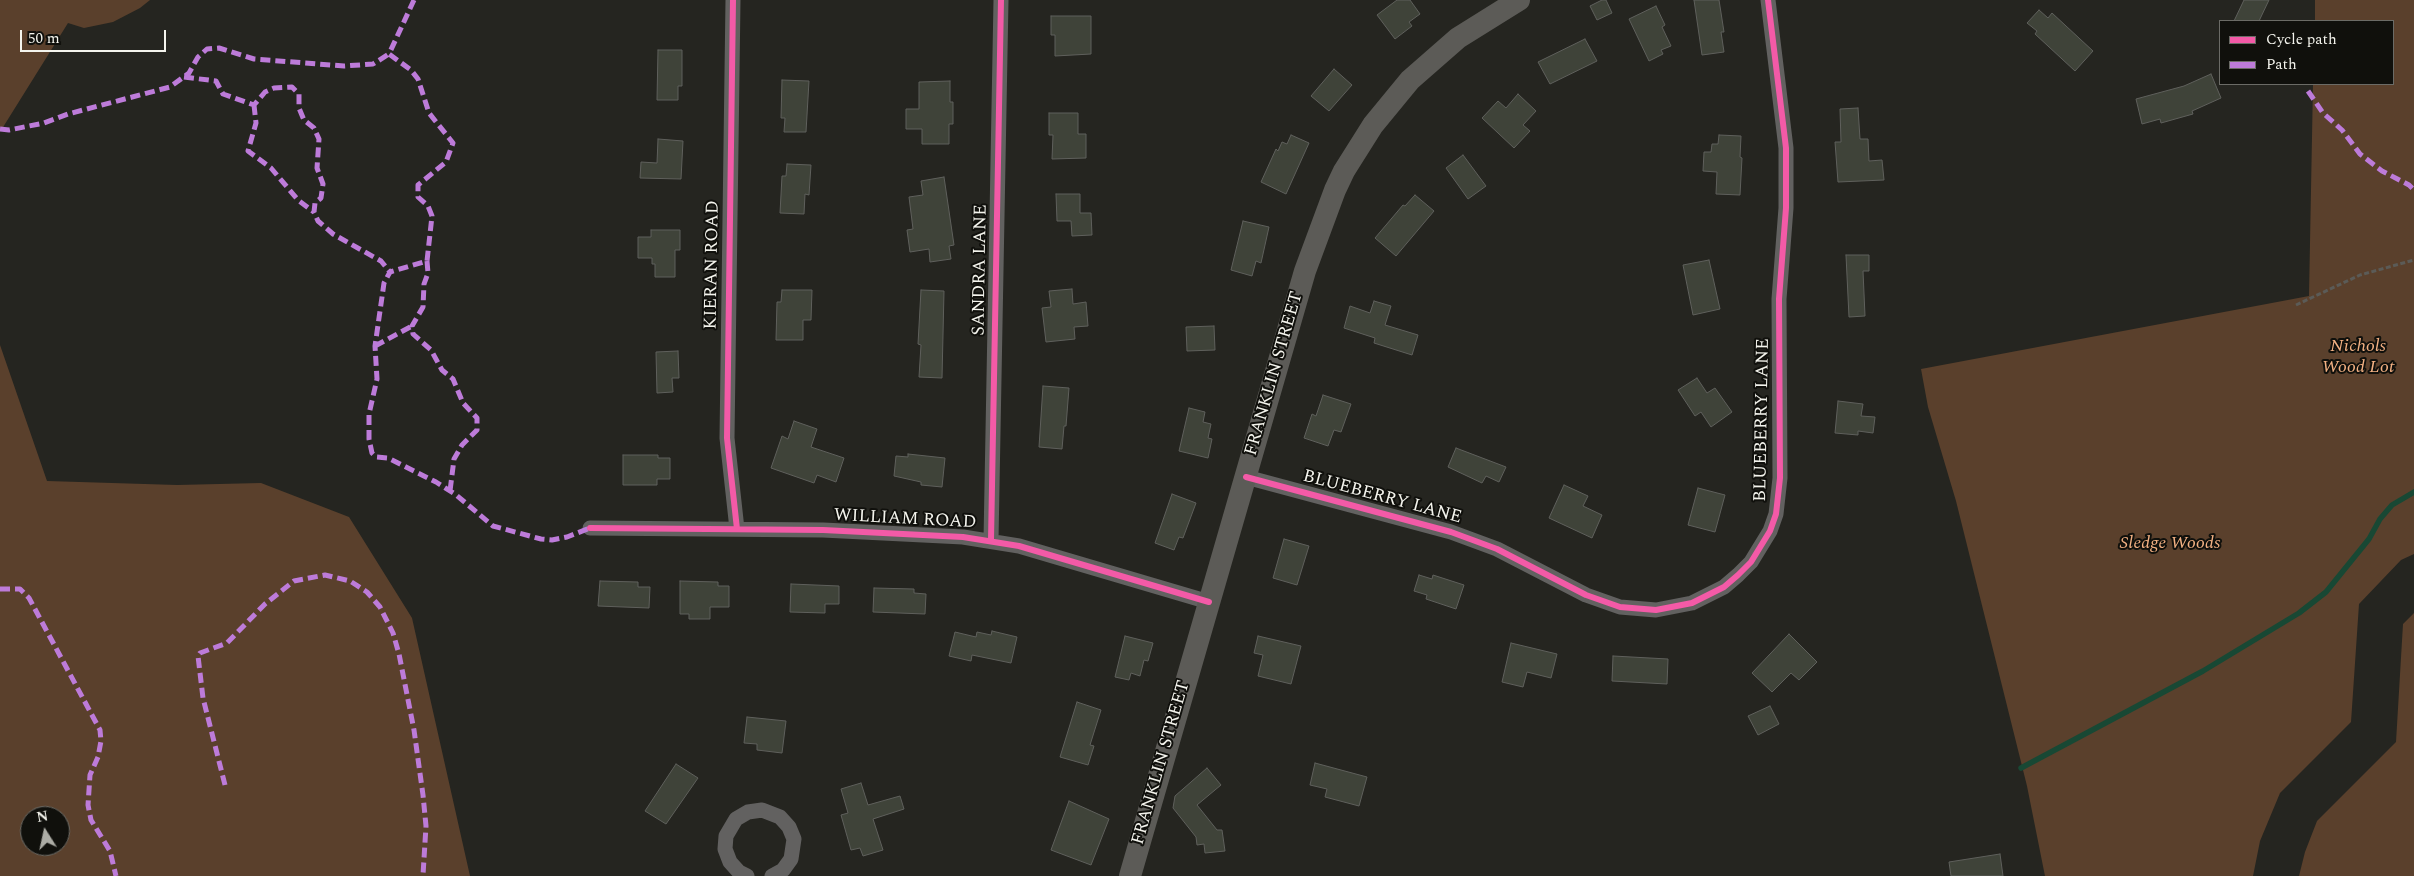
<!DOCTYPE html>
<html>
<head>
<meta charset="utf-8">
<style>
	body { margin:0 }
	#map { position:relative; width:2414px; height:876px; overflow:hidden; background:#252520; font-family:Spectral,serif }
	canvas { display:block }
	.legend { position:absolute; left:2219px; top:20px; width:175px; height:65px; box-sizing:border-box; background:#10100c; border:1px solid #6b6b66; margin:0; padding:6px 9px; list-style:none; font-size:15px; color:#f4f4ed }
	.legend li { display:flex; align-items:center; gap:10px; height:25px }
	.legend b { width:25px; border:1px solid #6b6b66 }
	.north { position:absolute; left:20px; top:806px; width:50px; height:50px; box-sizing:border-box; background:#10100c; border:1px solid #6b6b66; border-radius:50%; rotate:350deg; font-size:14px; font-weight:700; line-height:20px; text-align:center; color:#f4f4ed }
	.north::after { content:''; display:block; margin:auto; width:18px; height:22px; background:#acaca5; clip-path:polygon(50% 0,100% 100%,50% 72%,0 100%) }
	.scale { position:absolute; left:20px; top:30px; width:146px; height:22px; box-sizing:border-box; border:2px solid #f4f4ed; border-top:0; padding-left:6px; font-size:15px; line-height:18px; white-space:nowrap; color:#f4f4ed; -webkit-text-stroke:4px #10100c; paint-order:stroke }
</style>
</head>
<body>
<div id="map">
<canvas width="2414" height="876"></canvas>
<ul class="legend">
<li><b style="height:6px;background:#f35aa7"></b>Cycle path</li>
<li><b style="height:6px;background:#bd7bd9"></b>Path</li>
</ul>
<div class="north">N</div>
<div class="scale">50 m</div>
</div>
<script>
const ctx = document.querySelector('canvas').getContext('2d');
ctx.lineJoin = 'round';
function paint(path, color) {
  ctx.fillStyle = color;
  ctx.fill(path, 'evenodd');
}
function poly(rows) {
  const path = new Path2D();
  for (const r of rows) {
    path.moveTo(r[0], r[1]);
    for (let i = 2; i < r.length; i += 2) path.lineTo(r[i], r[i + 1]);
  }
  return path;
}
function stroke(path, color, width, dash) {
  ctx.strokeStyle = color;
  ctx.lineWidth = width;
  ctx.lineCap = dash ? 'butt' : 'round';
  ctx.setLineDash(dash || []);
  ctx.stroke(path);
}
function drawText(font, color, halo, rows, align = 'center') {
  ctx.font = font + ' Spectral,serif';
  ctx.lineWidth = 4;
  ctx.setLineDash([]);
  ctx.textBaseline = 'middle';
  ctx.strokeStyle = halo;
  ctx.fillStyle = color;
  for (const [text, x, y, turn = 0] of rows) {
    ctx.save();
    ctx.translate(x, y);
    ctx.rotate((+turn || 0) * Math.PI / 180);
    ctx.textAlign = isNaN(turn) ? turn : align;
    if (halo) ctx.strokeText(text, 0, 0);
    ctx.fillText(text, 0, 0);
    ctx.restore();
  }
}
paint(poly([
	[0,0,150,0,140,8,113,22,84,28,68,23,0,132],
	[2315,0,2414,0,2414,554,2401,560,2359,604,2351,722,2280,793,2260,841,2253,876,2045,876,2027,786,1956,501,1928,407,1921,369,2309,296,2313,84,2393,84,2393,21,2315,21],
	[0,345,47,481,177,485,261,483,349,517,412,618,470,876,0,876],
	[30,816,60,816,60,846,30,846],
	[2414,613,2414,876,2299,876,2305,852,2317,821,2396,742,2403,624]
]), '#5a402c');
stroke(poly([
	[2021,768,2203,671,2299,613,2326,592,2369,539,2380,519,2392,505,2414,492]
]), '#184834', 5.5);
const building = poly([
	[1397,0,1410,0,1420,14,1409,22,1412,26,1395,39,1377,15,1397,0],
	[1602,0,1606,0,1612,13,1597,20,1590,6,1602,0],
	[1694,0,1719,0,1724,32,1721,32,1724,52,1702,55,1694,0],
	[2244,0,2269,0,2259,21,2234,21,2244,0],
	[1656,6,1665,25,1662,27,1671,46,1661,50,1663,54,1649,61,1629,19,1656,6],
	[2039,10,2048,18,2052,13,2093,51,2075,71,2035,34,2037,31,2027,23,2039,10],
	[1051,16,1091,16,1091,54,1055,56,1055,35,1051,35,1051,16],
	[1585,39,1597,61,1550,84,1538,62,1585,39],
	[658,50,682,50,682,86,678,86,678,100,657,100,658,50],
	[1334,69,1352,85,1329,111,1311,96,1334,69],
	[2211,74,2221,98,2192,111,2193,114,2161,123,2160,119,2142,124,2136,99,2184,86,2211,74],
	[782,80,809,81,806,132,784,132,785,118,781,118,782,80],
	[950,81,950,102,953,102,953,124,949,124,949,144,922,144,922,129,906,129,906,109,919,109,919,82,950,81],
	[1518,94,1536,111,1523,125,1530,131,1514,148,1482,118,1498,101,1506,108,1518,94],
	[1858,108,1860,139,1868,139,1869,161,1882,160,1884,180,1838,182,1835,142,1841,142,1840,109,1858,108],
	[1049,113,1078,113,1078,134,1086,134,1086,158,1052,159,1053,135,1049,135,1049,113],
	[1291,135,1309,143,1286,194,1261,182,1276,149,1278,151,1282,142,1287,144,1291,135],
	[1719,135,1741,136,1740,157,1742,158,1740,195,1716,194,1717,172,1703,171,1704,152,1711,152,1712,144,1718,144,1719,135],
	[658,139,683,141,681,179,640,178,641,162,657,163,658,139],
	[1463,155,1486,186,1468,199,1446,168,1463,155],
	[787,164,811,165,809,195,805,194,804,214,780,213,782,176,786,176,787,164],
	[944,177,954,245,949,246,951,259,930,262,929,249,910,252,907,230,913,229,909,197,923,195,921,181,944,177],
	[1056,194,1080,194,1080,213,1091,213,1092,235,1072,236,1071,221,1057,221,1056,194],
	[1415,195,1434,211,1396,256,1375,238,1403,205,1405,206,1415,195],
	[1243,221,1269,227,1261,263,1256,261,1252,276,1231,270,1243,221],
	[651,230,680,230,680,250,675,250,675,277,655,277,655,264,652,264,652,258,638,258,638,237,651,237,651,230],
	[1846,255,1869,255,1869,271,1863,271,1865,316,1849,317,1846,255],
	[1709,260,1720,309,1693,315,1683,265,1709,260],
	[1072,289,1073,304,1086,302,1088,326,1074,327,1075,339,1046,342,1042,308,1051,307,1049,291,1072,289],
	[782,290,812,290,811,320,803,320,803,340,776,340,777,302,781,302,782,290],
	[921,290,944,291,942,378,919,377,921,345,918,344,921,290],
	[1374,301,1391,306,1385,325,1418,335,1412,355,1374,343,1375,338,1344,328,1350,306,1370,313,1374,301],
	[1214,326,1215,350,1187,351,1186,327,1214,326],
	[678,351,679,378,672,378,673,392,657,393,656,352,678,351],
	[1697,378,1707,393,1715,388,1732,412,1711,427,1701,412,1695,416,1678,390,1697,378],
	[1043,386,1069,388,1066,426,1064,426,1062,449,1039,447,1043,386],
	[1323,395,1351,404,1341,432,1334,430,1328,446,1304,438,1312,414,1316,416,1323,395],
	[1838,401,1863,404,1861,416,1875,417,1873,433,1858,431,1858,435,1835,433,1838,401],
	[1189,408,1205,412,1203,422,1211,424,1208,438,1212,439,1208,458,1179,451,1189,408],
	[794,421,817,429,811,447,844,458,836,482,817,475,814,483,771,468,782,436,788,439,794,421],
	[1456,448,1506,467,1499,482,1486,476,1482,483,1448,467,1456,448],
	[908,454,945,458,942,487,921,485,921,482,894,476,896,456,908,457,908,454],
	[623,455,658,455,658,458,670,458,670,479,657,479,657,485,623,485,623,455],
	[1564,485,1588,496,1583,506,1602,515,1592,538,1549,518,1564,485],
	[1698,488,1725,495,1715,532,1688,525,1698,488],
	[1172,494,1196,503,1183,538,1179,537,1174,550,1155,543,1172,494],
	[1284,539,1309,546,1297,585,1273,578,1284,539],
	[1419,575,1432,579,1433,575,1464,585,1456,609,1426,599,1427,595,1414,591,1419,575],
	[600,581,638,582,638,587,650,587,649,608,598,606,600,581],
	[680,581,718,582,718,586,729,586,729,607,710,607,710,619,689,619,689,614,680,614,680,581],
	[791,584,839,586,839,604,825,604,825,613,790,612,791,584],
	[874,588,914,589,914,593,926,594,925,614,873,612,874,588],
	[992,631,1017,637,1011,663,972,655,971,661,949,656,955,632,976,637,977,632,991,635,992,631],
	[1789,634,1817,662,1799,680,1791,673,1772,692,1752,673,1789,634],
	[1125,636,1153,643,1148,661,1144,660,1140,676,1131,673,1129,680,1115,677,1125,636],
	[1258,636,1301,646,1291,684,1258,676,1263,655,1254,653,1258,636],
	[1511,643,1557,654,1551,678,1527,672,1523,687,1502,682,1511,643],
	[1613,656,1668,659,1667,684,1612,681,1613,656],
	[1077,702,1101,710,1090,745,1094,746,1088,765,1060,757,1077,702],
	[1770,706,1779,724,1758,735,1748,716,1770,706],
	[747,717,786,721,782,753,757,750,757,744,744,743,747,717],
	[1315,763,1367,777,1359,806,1325,797,1327,789,1310,785,1315,763],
	[676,764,698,778,666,824,645,811,676,764],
	[1207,768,1221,785,1197,805,1217,830,1222,830,1225,851,1205,853,1204,844,1197,845,1196,837,1173,808,1175,796,1207,768],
	[861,783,868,805,900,796,904,809,873,819,883,850,863,856,860,848,851,850,841,815,848,813,841,789,861,783],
	[1069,801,1109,819,1091,865,1051,850,1069,801],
	[2000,854,2003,876,1951,876,1949,862,2000,854]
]);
paint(building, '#3f4339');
stroke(building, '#5f605c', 1);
stroke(poly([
	[2296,305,2360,275,2414,260]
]), '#5b5b57', 3, [5, 2.5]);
stroke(poly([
	[733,0,727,438,737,529],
	[1246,477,1451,532,1497,549,1586,595,1620,607,1656,610,1692,603,1724,587,1738,575,1751,562,1770,531,1776,514,1780,478,1779,299,1786,208,1786,148,1768,0],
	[590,528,823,530,963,537,1019,546,1209,602],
	[991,540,1001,0],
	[747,876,739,872,730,862,725,849,726,836,736,819,748,812,762,810,780,817,789,827,794,839,791,859,783,870,772,876]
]), '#626160', 15);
stroke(poly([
	[1130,876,1305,271,1335,190,1344,171,1373,125,1410,80,1458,38,1519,0]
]), '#5c5b57', 22);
stroke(poly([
	[414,0,389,54,411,70,418,79,429,113,453,143,446,162,418,185,418,197,428,206,432,216,427,261,390,272,384,283,375,346,377,379,369,414,369,439,372,453,376,457,388,458,436,482,455,494,493,526,541,539,552,540,567,537,590,528],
	[184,77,216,81,223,94,254,105,265,92,274,88,292,87,299,94,299,108,304,120,314,128,319,139,317,168,323,184,321,198,315,203,314,212,318,221,333,234,381,261,390,272],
	[2308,91,2323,113,2342,130,2360,154,2382,171,2409,185,2414,190],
	[254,105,256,123,248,151,271,168,298,200,314,212],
	[0,129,9,130,44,123,68,114,170,87,189,73,198,57,207,49,219,48,254,59,344,66,373,64,389,54],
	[427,261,428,273,424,284,423,307,412,326,413,334,431,350,442,370,453,379,463,403,477,418,477,430,462,445,454,459,450,491],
	[375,346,412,326],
	[0,589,20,589,29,598,100,730,101,741,98,757,90,775,88,805,91,820,110,851,116,876],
	[225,785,203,698,198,656,200,653,227,643,265,604,294,581,325,575,350,581,367,592,380,607,393,633,399,654,414,730,423,795,426,826,423,875]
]), '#bd7bd9', 5, [10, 5]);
stroke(poly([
	[733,0,727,438,737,529],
	[1246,477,1451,532,1497,549,1586,595,1620,607,1656,610,1692,603,1724,587,1738,575,1751,562,1770,531,1776,514,1780,478,1779,299,1786,208,1786,148,1768,0],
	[590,528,823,530,963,537,1019,546,1209,602],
	[991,540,1001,0]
]), '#f35aa7', 6);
drawText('18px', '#f4f4ed', '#10100c', [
	["KIERAN ROAD",713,265,-89],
	["SANDRA LANE",981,270,-89],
	["FRANKLIN STREET",1275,374,-74],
	["BLUEBERRY LANE",1763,420,-89],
	["BLUEBERRY LANE",1382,498,15],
	["WILLIAM ROAD",905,520,3],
	["FRANKLIN STREET",1162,763,-74]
]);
drawText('italic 18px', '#f3b183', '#10100c', [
	["Nichols",2358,347],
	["Wood Lot",2358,368],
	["Sledge Woods",2170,544]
]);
</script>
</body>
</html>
